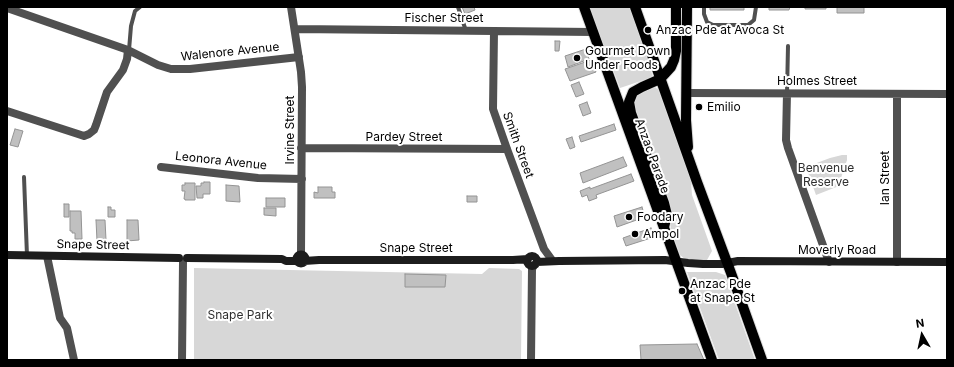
<!DOCTYPE html>
<html>
<head>
<meta charset="utf-8">
<style>
	body { margin:0 }
	#map { position:relative; width:954px; height:367px; overflow:hidden; background:#fff; font-family:Inter,sans-serif }
	canvas { display:block }
	.frame { position:absolute; inset:0; border:8px solid #000; pointer-events:none }
	.north { position:absolute; left:902px; top:315px; width:40px; height:40px; -webkit-text-stroke:3px #fff; paint-order:stroke; rotate:351deg; font-size:11px; font-weight:700; line-height:16px; text-align:center; color:#000 }
	.north::after { content:''; display:block; margin:auto; width:14px; height:18px; background:#000; clip-path:polygon(50% 0,100% 100%,50% 72%,0 100%) }
</style>
</head>
<body>
<div id="map">
<canvas width="954" height="367"></canvas>
<div class="frame"></div>
<div class="north">N</div>
</div>
<script>
const ctx = document.querySelector('canvas').getContext('2d');
ctx.lineJoin = 'round';
function paint(path, color) {
  ctx.fillStyle = color;
  ctx.fill(path, 'evenodd');
}
function poly(rows) {
  const path = new Path2D();
  for (const r of rows) {
    if (r.length === 3) {
      path.moveTo(r[0] + r[2], r[1]);
      path.arc(r[0], r[1], r[2], 0, 2 * Math.PI);
      continue;
    }
    path.moveTo(r[0], r[1]);
    for (let i = 2; i < r.length; i += 2) path.lineTo(r[i], r[i + 1]);
  }
  return path;
}
function stroke(path, color, width, dash) {
  ctx.strokeStyle = color;
  ctx.lineWidth = width;
  ctx.lineCap = dash ? 'butt' : 'round';
  ctx.setLineDash(dash || []);
  ctx.stroke(path);
}
function drawText(font, color, halo, rows, align = 'center') {
  ctx.font = font + ' Inter,sans-serif';
  ctx.lineWidth = 4;
  ctx.setLineDash([]);
  ctx.textBaseline = 'middle';
  ctx.strokeStyle = halo;
  ctx.fillStyle = color;
  for (const [text, x, y, turn = 0] of rows) {
    ctx.save();
    ctx.translate(x, y);
    ctx.rotate((+turn || 0) * Math.PI / 180);
    ctx.textAlign = isNaN(turn) ? turn : align;
    if (halo) ctx.strokeText(text, 0, 0);
    ctx.fillText(text, 0, 0);
    ctx.restore();
  }
}
paint(poly([
	[589,7,630,7,653,77,620,88],
	[654,87,658,89,691,181,692,195,712,251,707,260,686,260,680,255,671,230,670,215,635,113,633,103,636,97,640,92],
	[842,155,847,155,847,160,841,178,839,186,816,195,806,167,830,158],
	[194,268,482,274,489,268,519,269,522,271,521,360,194,360],
	[687,272,716,272,725,275,755,360,719,360]
]), '#d7d7d7');
const building = poly([
	[462,7,474,7,475,10,465,14,462,7],
	[710,7,744,7,744,10,710,10,710,7],
	[769,7,790,7,789,10,769,10,769,7],
	[805,7,826,7,826,9,805,9,805,7],
	[837,7,864,7,864,13,837,13,837,7],
	[555,41,560,41,559,51,555,51,555,41],
	[586,49,589,59,568,67,565,56,586,49],
	[591,60,596,72,570,81,565,69,591,60],
	[579,82,584,94,576,97,571,85,579,82],
	[587,102,591,113,583,116,579,105,587,102],
	[614,124,616,130,581,142,579,136,614,124],
	[15,129,23,131,18,147,10,145,15,129],
	[572,137,575,147,570,149,566,139,572,137],
	[623,157,627,166,583,183,580,173,623,157],
	[631,174,634,181,596,195,597,198,589,201,587,195,582,197,580,191,590,187,590,189,631,174],
	[204,182,210,182,210,194,203,194,203,198,197,198,196,186,201,186,201,183,204,183,204,182],
	[185,183,195,183,195,200,185,200,185,199,184,199,185,191,182,191,182,185,185,185,185,183],
	[226,185,239,186,240,202,226,201,226,185],
	[318,187,332,187,332,192,335,192,335,198,314,198,314,192,318,193,318,187],
	[467,196,477,196,477,202,467,202,467,196],
	[266,198,285,198,285,207,266,207,266,198],
	[64,204,69,204,69,217,64,217,64,204],
	[108,207,111,207,111,210,115,210,115,217,108,217,108,207],
	[642,207,645,217,617,227,614,216,642,207],
	[264,208,276,208,276,216,264,215,264,208],
	[70,211,81,211,82,239,75,239,75,233,72,233,72,231,70,231,70,211],
	[96,220,105,220,106,240,97,241,96,220],
	[127,220,138,220,139,240,127,241,127,220],
	[651,228,654,237,626,246,623,238,651,228],
	[405,274,446,275,445,287,405,287,405,274],
	[697,344,704,360,641,360,640,345,697,344]
]);
paint(building, '#c0c0c0');
stroke(building, '#949494', 1);
const primary = poly([
	[584,7,712,360],
	[635,7,697,182,731,273,762,360],
	[687,7,686,120,688,147],
	[664,227,667,215,664,203,631,113,629,102,633,92,642,87,660,79,671,67,674,60,676,51,676,7]
]);
stroke(primary, '#dbdbdb', 12);
stroke(poly([
	[458,7,466,31],
	[704,7,704,14,707,22,713,25,748,25,754,20,756,7],
	[129,50,131,26,135,11,140,7],
	[787,93,788,46],
	[24,177,27,256]
]), '#505050', 4);
stroke(poly([
	[291,7,301,72,302,87,301,254],
	[7,8,128,50,158,65,171,69,190,69,299,57],
	[295,29,593,32],
	[494,31,493,109,507,149,544,249,552,260],
	[686,93,947,94],
	[787,93,786,140,788,148,829,262],
	[7,111,78,134,84,136,89,134,94,130,96,125,107,92,123,70,127,59,128,50],
	[301,148,507,149],
	[161,167,258,178,302,179],
	[47,256,60,318,67,328,74,360],
	[897,262,897,94],
	[182,360,183,262],
	[531,360,532,269,534,265]
]), '#505050', 8);
stroke(poly([
	[301,259,4.5],
	[7,255,179,258],
	[532,261,5],
	[187,258,282,259,286,261,296,261],
	[304,261,319,260,513,260,528,259],
	[537,262,559,261,665,260,688,263,703,264,722,264,738,261,947,262]
]), '#1d1d1d', 8);
stroke(primary, '#000', 10);
for (const [x, y, r, color] of [
	[648,30,4,"#000"],
	[577,58,4,"#000"],
	[699,107,4,"#000"],
	[629,217,4,"#000"],
	[635,234,4,"#000"],
	[682,291,4,"#000"]
]) {
  const dot = new Path2D();
  dot.arc(x, y, r, 0, 2 * Math.PI);
  ctx.fillStyle = color;
  ctx.fill(dot);
  stroke(dot, '#fff', 1.5);
}
drawText('12px', '#000', '#fff', [
	["Fischer Street",444,18],
	["Walenore Avenue",230,52,-6],
	["Holmes Street",817,81],
	["Irvine Street",290,130,-90],
	["Pardey Street",404,137],
	["Smith Street",518,145,70],
	["Anzac Parade",652,156,70],
	["Leonora Avenue",221,161,6],
	["Ian Street",885,178,-90],
	["Snape Street",93,245,1],
	["Snape Street",416,248],
	["Moverly Road",837,250]
]);
drawText('12px', '#000', '#fff', [
	["Anzac Pde at Avoca St",656,30],
	["Gourmet Down",585,51],
	["Under Foods",585,65],
	["Emilio",707,107],
	["Foodary",637,217],
	["Ampol",643,234],
	["Anzac Pde",690,284],
	["at Snape St",690,298]
], 'left');
drawText('12px', '#2e2e2e', '#fff', [
	["Benvenue",826,168],
	["Reserve",826,182],
	["Snape Park",240,315]
]);
</script>
</body>
</html>
